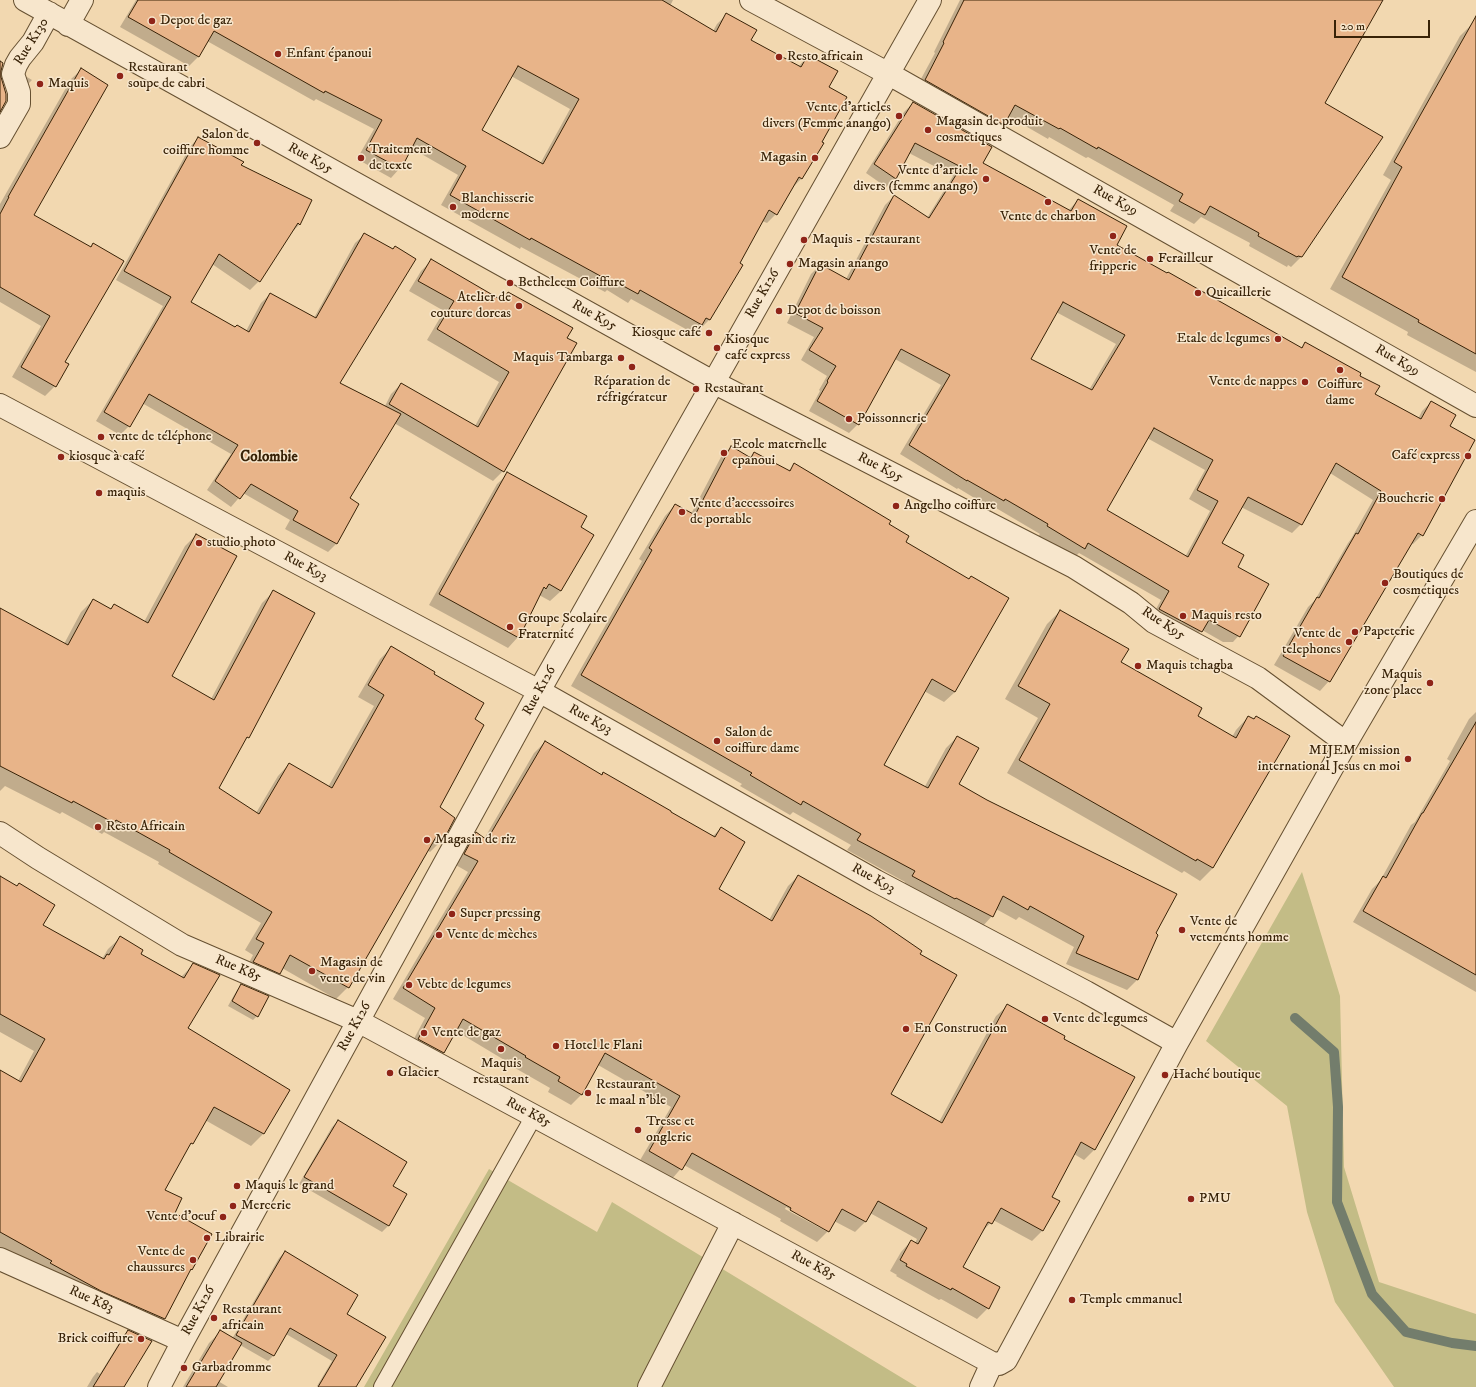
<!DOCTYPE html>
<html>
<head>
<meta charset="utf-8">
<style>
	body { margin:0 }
	#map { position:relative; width:1476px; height:1387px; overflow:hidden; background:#f2d8b0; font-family:"IM FELL DW Pica",serif }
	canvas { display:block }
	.scale { position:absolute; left:1334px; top:20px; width:96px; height:18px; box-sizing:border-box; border:2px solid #382207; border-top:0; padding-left:5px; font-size:12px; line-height:14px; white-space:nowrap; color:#382207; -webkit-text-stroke:3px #f7e6cc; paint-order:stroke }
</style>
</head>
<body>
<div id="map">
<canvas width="1476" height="1387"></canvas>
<div class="scale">20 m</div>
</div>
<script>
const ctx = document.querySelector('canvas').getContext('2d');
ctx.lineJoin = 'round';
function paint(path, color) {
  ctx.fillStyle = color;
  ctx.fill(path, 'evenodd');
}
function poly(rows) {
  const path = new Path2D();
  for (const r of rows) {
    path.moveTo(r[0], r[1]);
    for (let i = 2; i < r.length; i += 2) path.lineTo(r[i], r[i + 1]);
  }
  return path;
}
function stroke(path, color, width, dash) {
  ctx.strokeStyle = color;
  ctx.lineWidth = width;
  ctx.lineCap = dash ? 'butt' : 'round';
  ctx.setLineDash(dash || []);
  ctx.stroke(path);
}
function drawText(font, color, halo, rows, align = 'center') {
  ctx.font = font + ' "IM FELL DW Pica",serif';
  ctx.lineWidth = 3;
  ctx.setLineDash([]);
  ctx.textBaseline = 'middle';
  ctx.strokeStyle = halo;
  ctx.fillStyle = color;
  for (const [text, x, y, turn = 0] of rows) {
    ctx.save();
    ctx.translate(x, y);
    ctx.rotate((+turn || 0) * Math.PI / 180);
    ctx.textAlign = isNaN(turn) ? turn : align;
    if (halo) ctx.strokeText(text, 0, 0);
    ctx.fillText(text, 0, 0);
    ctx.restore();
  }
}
paint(poly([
	[1302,872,1340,996,1344,1167,1379,1282,1476,1314,1476,1387,1394,1387,1335,1302,1307,1212,1287,1106,1206,1041],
	[489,1169,597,1232,612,1202,917,1387,364,1387]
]), '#c3bc86');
paint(poly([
	[136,0,673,0,670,6,713,31,717,24,726,15,750,40,798,67,808,56,828,88,802,178,793,187,776,214,767,223,762,221,710,319,701,328,698,327,693,333,631,299,628,303,607,290,605,292,521,247,520,249,441,205,458,175,411,148,400,168,391,178,357,159,374,129,316,99,314,101,207,41,198,57,189,66,120,27],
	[511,76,570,109,540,164,481,131],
	[960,0,1377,0,1323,104,1301,257,1291,267,1288,265,1287,267,1249,246,1250,243,1201,217,1194,224,1170,211,1174,205,1088,157,1086,158,1049,137,1048,139,1008,116,1004,124,993,134,915,90,935,53,934,52],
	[1472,24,1476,26,1476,372,1407,335,1408,332,1330,289,1391,180,1383,175,1460,36],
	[81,70,33,215,90,247,94,244,64,362,55,386,45,396,12,377,41,326,0,302,0,204,71,79],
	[27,77,32,80,25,87,23,81],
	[913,103,982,163,1068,211,1078,200,1115,245,1301,348,1306,344,1359,376,1374,394,1418,419,1422,411,1431,402,1448,426,1422,535,1413,544,1411,543,1329,681,1320,691,1274,665,1308,607,1315,600,1348,543,1351,539,1373,500,1330,473,1301,524,1292,533,1241,507,1221,544,1236,568,1242,632,1233,642,1223,642,1202,630,1192,640,1151,618,1161,600,1079,553,1075,557,1038,536,1040,534,996,508,994,510,958,488,957,489,900,454,941,385,895,359,858,424,849,433,809,411,820,391,819,390,827,376,801,360,814,337,787,323,811,274,820,265,846,279,885,205,894,196,927,218,953,176,909,153,895,178,886,187,866,173,904,112],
	[1056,312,1116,344,1089,390,1030,360],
	[1147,438,1205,470,1189,499,1210,511,1185,557,1106,510],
	[1413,532,1421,533,1421,535],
	[198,138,240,166,300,224,291,233,259,281,250,290,212,264,190,302,235,328,246,331,261,303,270,294,314,318,355,243,364,235,339,383,385,406,391,394,401,384,475,426,499,382,427,340,444,311,409,291,421,271,431,261,500,301,508,293,566,338,503,471,493,481,394,423,349,499,337,543,328,552,285,529,290,520,243,493,231,507,207,490,231,454,142,403,129,426,120,435,96,421,163,306,116,280,190,147],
	[731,447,749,458,754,453,788,471,795,465,888,525,905,542,955,692,944,702,924,691,882,765,924,788,946,748,957,737,958,784,1154,934,1138,979,1127,990,1066,964,1074,947,1019,917,1016,920,996,909,992,916,982,927,903,886,905,882,847,850,851,845,793,812,790,815,740,786,742,784,571,686,642,561,639,559,665,516,675,505,691,514,721,457],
	[508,474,580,527,561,591,550,601,539,595,518,637,508,648,429,605,497,484],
	[196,535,171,677,211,699,262,603,273,592,314,613,248,737,244,741,218,788,256,813,278,776,289,764,328,787,374,706,358,697,380,659,391,648,432,674,474,720,439,807,442,840,430,852,427,850,348,987,336,999,282,968,279,973,268,985,243,974,253,955,245,950,261,923,158,864,159,862,104,832,102,834,62,812,60,814,5,786,0,791,0,609,64,644,81,612,93,600,110,610,114,605,144,622,185,546],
	[1060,611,1120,663,1196,717,1232,737,1236,730,1248,717,1289,736,1213,868,1200,881,1184,871,1182,873,1007,773,1038,718,1005,699,1047,624],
	[1476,712,1476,992,1353,922,1372,889,1380,881,1411,825,1415,822,1450,761,1447,759,1469,719],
	[545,742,601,776,603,773,712,837,721,828,717,889,769,920,788,886,798,876,918,955,890,1095,939,1122,996,1016,1007,1006,1062,1039,1095,1149,1084,1160,1074,1154,1051,1197,1042,1231,1032,1241,993,1220,981,1233,962,1268,988,1308,977,1319,941,1299,939,1300,896,1276,897,1275,890,1271,901,1252,911,1241,915,1243,917,1239,870,1213,865,1222,855,1232,834,1221,828,1231,817,1242,780,1221,781,1219,684,1165,671,1180,639,1162,671,1107,598,1065,582,1094,571,1105,548,1092,550,1088,515,1068,516,1067,456,1031,444,1053,433,1063,408,1050,425,1018,393,999,468,872,454,864,465,844,476,834,484,839,534,753],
	[786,1207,826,1229,826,1231,785,1209],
	[0,877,42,925,102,959,108,949,120,938,140,954,181,977,193,965,187,1028,289,1091,263,1134,251,1146,205,1120,192,1143,188,1148,164,1190,173,1213,210,1234,188,1272,164,1319,152,1330,0,1250,0,1071,18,1081,34,1051,0,1032],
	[242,985,257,1016,253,1020,228,1006,237,990],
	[338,1121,392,1186,406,1194,388,1226,382,1232,299,1184,332,1127],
	[285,1252,346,1314,355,1387,317,1386,332,1361,286,1334,273,1356,268,1361,240,1345,218,1381,228,1387,183,1387,209,1343,220,1332,232,1339,279,1258],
	[128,1331,120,1387,87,1387,93,1377,97,1372,100,1374,124,1335]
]), '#0003');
stroke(poly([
	[1295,1018,1334,1052,1338,1107,1337,1202,1372,1294,1406,1332,1452,1343,1476,1346]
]), '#737d6c', 10);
const building = poly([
	[138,0,662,0,716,32,726,13,757,30,751,40,801,67,808,55,838,71,829,87,847,97,822,142,824,143,802,179,799,177,777,215,769,210,740,263,743,265,710,320,706,318,702,325,640,290,638,294,616,282,615,284,531,238,530,240,450,195,466,166,417,138,401,169,366,150,382,120,325,91,324,93,214,31,199,57,144,26,128,17,138,0],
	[518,66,579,99,543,164,482,130,518,66],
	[964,0,1383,0,1325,103,1383,137,1302,257,1298,256,1297,257,1258,236,1259,233,1210,206,1205,215,1179,201,1183,194,1098,147,1097,149,1060,128,1059,129,1015,105,1004,125,925,80,944,43,943,42,964,0],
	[1476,16,1476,354,1418,322,1419,320,1342,277,1402,167,1394,162,1476,16],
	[0,61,3,63,1,71,1,77,6,94,6,101,0,112,0,61],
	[81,68,108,85,34,215,91,247,93,243,124,261,65,362,69,364,56,387,21,367,50,316,0,287,0,214,9,197,8,197,81,68],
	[913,102,992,147,983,163,1071,211,1078,199,1127,226,1117,245,1167,273,1168,272,1302,348,1305,342,1361,373,1360,376,1380,386,1375,394,1421,419,1431,401,1456,415,1450,426,1475,440,1423,536,1418,533,1330,682,1283,656,1317,597,1319,598,1356,533,1358,534,1381,491,1336,463,1302,525,1248,497,1222,543,1244,555,1238,567,1269,584,1240,637,1209,620,1202,632,1159,609,1169,591,1088,543,1085,549,1047,526,1048,524,1005,499,1004,501,967,480,967,481,909,445,950,375,901,349,859,425,817,401,828,382,827,381,836,366,809,350,823,328,795,313,820,264,849,280,894,195,929,218,961,167,915,143,896,179,874,164,913,102],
	[1063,302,1125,335,1092,390,1031,359,1063,302],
	[1154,428,1213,460,1197,490,1218,501,1188,557,1107,510,1154,428],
	[198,137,244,162,241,165,312,200,300,225,298,223,260,282,219,254,191,302,235,327,237,325,249,332,270,293,316,318,364,233,393,249,395,246,416,259,340,383,401,414,350,498,359,504,337,544,293,520,298,511,251,484,240,499,215,481,238,445,149,394,130,427,104,412,171,297,124,271,198,137],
	[431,259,503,301,508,292,573,328,567,338,577,343,504,472,389,404,401,383,478,427,509,372,437,329,454,301,418,281,431,259],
	[731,446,751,458,754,452,790,471,794,463,891,521,889,524,909,536,906,542,969,579,971,576,1009,598,955,692,932,679,884,765,928,788,957,736,979,748,959,784,987,800,1177,894,1156,933,1158,935,1138,980,1076,953,1084,936,1030,906,1028,910,1003,896,993,917,956,898,955,899,912,876,915,871,857,840,861,834,803,801,801,805,750,775,752,773,581,675,652,550,649,548,675,504,695,515,731,446],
	[507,472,587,516,581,527,594,535,561,591,549,584,546,589,544,587,519,638,439,594,507,472],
	[196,534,237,556,172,676,214,700,273,590,315,613,249,738,247,737,219,788,259,814,289,763,332,788,384,695,368,685,391,646,435,672,434,674,484,703,475,719,484,725,440,807,455,818,443,841,436,837,349,988,290,955,280,974,253,962,264,943,256,939,272,912,169,852,170,850,116,820,114,823,73,801,72,803,0,766,0,608,68,645,93,599,111,609,114,604,148,623,196,534],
	[1060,610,1129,649,1121,662,1202,708,1198,716,1236,738,1248,716,1254,719,1256,716,1290,736,1213,868,1197,859,1196,861,1019,760,1050,704,1018,686,1060,610],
	[1476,722,1476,975,1363,911,1383,876,1386,878,1422,813,1423,813,1476,722],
	[545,741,602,775,603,772,671,811,671,812,715,837,721,827,745,842,719,889,772,921,798,875,871,916,922,951,920,954,957,975,891,1094,942,1123,1007,1004,1065,1036,1064,1039,1135,1077,1095,1150,1081,1142,1052,1197,1060,1201,1043,1231,1001,1208,992,1224,988,1222,963,1267,1000,1287,989,1309,952,1288,951,1290,906,1266,907,1264,900,1260,911,1240,918,1244,927,1228,878,1201,866,1222,842,1209,829,1232,790,1210,791,1208,692,1153,682,1170,649,1151,680,1096,605,1053,582,1095,558,1081,560,1077,525,1057,526,1056,463,1019,444,1053,418,1039,435,1008,403,988,478,861,464,854,476,832,487,840,545,741],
	[0,876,17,886,19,883,55,905,43,925,104,959,107,954,109,955,120,936,143,950,141,954,184,978,193,963,220,975,188,1028,290,1090,264,1134,214,1107,193,1144,191,1143,165,1190,182,1198,175,1213,212,1234,192,1270,191,1269,165,1319,101,1291,50,1263,52,1261,0,1232,0,1070,21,1082,45,1039,0,1014,0,876],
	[241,984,269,996,258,1017,232,1001,241,984],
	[338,1120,407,1162,393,1186,407,1194,389,1226,304,1177,338,1120],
	[285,1251,358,1295,347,1314,386,1337,356,1387,318,1387,337,1355,290,1328,274,1356,236,1335,285,1251],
	[128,1330,152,1341,124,1387,93,1387,128,1330],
	[220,1330,242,1343,216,1387,186,1387,220,1330]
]);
paint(building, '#e8b489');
stroke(building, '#382207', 1);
const service = poly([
	[382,1387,534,1116]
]);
const minor = poly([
	[25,0,713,382,1074,567,1131,603,1154,622,1258,678,1346,743],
	[751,0,889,74,1476,406],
	[68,25,82,0],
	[0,137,19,104,19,92,13,74,16,65,20,58,33,42,49,13],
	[0,405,539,691,876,881,1086,992,1177,1043],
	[0,833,38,858,182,945,358,1021,992,1363,999,1364,1006,1360,1177,1043,1346,743,1476,521],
	[0,1259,183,1341],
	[159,1387,183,1341,539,691,930,0],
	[649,1387,733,1223],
	[981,1387,992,1363]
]);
stroke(service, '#665031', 18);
stroke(minor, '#665031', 24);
stroke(service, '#f7e6cc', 16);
stroke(minor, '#f7e6cc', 22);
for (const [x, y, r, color] of [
	[152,21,4,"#8f2418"],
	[278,54,4,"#8f2418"],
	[779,57,4,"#8f2418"],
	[120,76,4,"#8f2418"],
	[40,84,4,"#8f2418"],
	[899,116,4,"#8f2418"],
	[928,130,4,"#8f2418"],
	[257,143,4,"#8f2418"],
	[361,158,4,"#8f2418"],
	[815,158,4,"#8f2418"],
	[986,179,4,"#8f2418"],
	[1048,202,4,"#8f2418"],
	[453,207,4,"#8f2418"],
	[1113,236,4,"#8f2418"],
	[804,240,4,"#8f2418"],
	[1150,259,4,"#8f2418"],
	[790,264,4,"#8f2418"],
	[510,283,4,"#8f2418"],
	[1198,293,4,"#8f2418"],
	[519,306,4,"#8f2418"],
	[779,311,4,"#8f2418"],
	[709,333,4,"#8f2418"],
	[1278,339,4,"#8f2418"],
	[717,348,4,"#8f2418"],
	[621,358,4,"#8f2418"],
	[632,367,4,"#8f2418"],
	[1340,370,4,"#8f2418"],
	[1305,382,4,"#8f2418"],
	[696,389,4,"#8f2418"],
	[849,419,4,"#8f2418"],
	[101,437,4,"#8f2418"],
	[724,453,4,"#8f2418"],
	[1468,456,4,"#8f2418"],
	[61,457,4,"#8f2418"],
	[99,493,4,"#8f2418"],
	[1442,499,4,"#8f2418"],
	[896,506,4,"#8f2418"],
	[682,512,4,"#8f2418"],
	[199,543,4,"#8f2418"],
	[1385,583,4,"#8f2418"],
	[1183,616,4,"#8f2418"],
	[510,627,4,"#8f2418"],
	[1355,632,4,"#8f2418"],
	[1349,642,4,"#8f2418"],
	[1138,666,4,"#8f2418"],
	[1430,683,4,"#8f2418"],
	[717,741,4,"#8f2418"],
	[1408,759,4,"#8f2418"],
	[98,827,4,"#8f2418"],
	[427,840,4,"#8f2418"],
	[452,914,4,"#8f2418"],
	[1182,930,4,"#8f2418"],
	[439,935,4,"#8f2418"],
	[312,971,4,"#8f2418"],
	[409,985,4,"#8f2418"],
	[1045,1019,4,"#8f2418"],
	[906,1029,4,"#8f2418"],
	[424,1033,4,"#8f2418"],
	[556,1046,4,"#8f2418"],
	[501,1049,4,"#8f2418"],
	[390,1073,4,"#8f2418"],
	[1165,1075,4,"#8f2418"],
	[588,1093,4,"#8f2418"],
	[638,1130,4,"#8f2418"],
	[237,1186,4,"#8f2418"],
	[1191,1199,4,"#8f2418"],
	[233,1206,4,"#8f2418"],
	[223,1217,4,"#8f2418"],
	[207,1238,4,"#8f2418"],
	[193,1260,4,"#8f2418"],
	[1072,1300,4,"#8f2418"],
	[214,1318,4,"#8f2418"],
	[141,1339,4,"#8f2418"],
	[184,1368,4,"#8f2418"]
]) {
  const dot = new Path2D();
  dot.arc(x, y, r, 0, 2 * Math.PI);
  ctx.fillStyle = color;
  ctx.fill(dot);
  stroke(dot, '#f7e6cc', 1.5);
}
drawText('14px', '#382207', '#f7e6cc', [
	["Depot de gaz",160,21],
	["Enfant épanoui",286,54],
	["Resto africain",787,57],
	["Restaurant",128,68],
	["soupe de cabri",128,84],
	["Maquis",48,84],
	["Vente d'articles",891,108,"right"],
	["divers (Femme anango)",891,124,"right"],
	["Magasin de produit",936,122],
	["cosmetiques",936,138],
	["Salon de",249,135,"right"],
	["coiffure homme",249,151,"right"],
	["Traitement",369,150],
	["de texte",369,166],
	["Magasin",807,158,"right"],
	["Vente d'article",978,171,"right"],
	["divers (femme anango)",978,187,"right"],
	["Blanchisserie",461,199],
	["moderne",461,215],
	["Vente de charbon",1048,217,"center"],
	["Maquis - restaurant",812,240],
	["Vente de",1113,251,"center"],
	["fripperie",1113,267,"center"],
	["Ferailleur",1158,259],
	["Magasin anango",798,264],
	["Betheleem Coiffure",518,283],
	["Quicaillerie",1206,293],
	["Atelier de",511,298,"right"],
	["couture dorcas",511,314,"right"],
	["Depot de boisson",787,311],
	["Kiosque café",701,333,"right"],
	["Etale de legumes",1270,339,"right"],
	["Kiosque",725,340],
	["café express",725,356],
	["Maquis Tambarga",613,358,"right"],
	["Réparation de",632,382,"center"],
	["réfrigérateur",632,398,"center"],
	["Vente de nappes",1297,382,"right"],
	["Coiffure",1340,385,"center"],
	["dame",1340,401,"center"],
	["Restaurant",704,389],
	["Poissonnerie",857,419],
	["vente de téléphone",109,437],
	["Ecole maternelle",732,445],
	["epanoui",732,461],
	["Café express",1460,456,"right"],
	["kiosque à café",69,457],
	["maquis",107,493],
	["Boucherie",1434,499,"right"],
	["Vente d'accessoires",690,504],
	["de portable",690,520],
	["Angelho coiffure",904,506],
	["studio photo",207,543],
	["Boutiques de",1393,575],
	["cosmetiques",1393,591],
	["Maquis resto",1191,616],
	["Groupe Scolaire",518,619],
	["Fraternité",518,635],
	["Papeterie",1363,632],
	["Vente de",1341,634,"right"],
	["telephones",1341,650,"right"],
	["Maquis tchagba",1146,666],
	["Maquis",1422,675,"right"],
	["zone place",1422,691,"right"],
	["Salon de",725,733],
	["coiffure dame",725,749],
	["MIJEM mission",1400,751,"right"],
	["international Jesus en moi",1400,767,"right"],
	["Resto Africain",106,827],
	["Magasin de riz",435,840],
	["Super pressing",460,914],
	["Vente de",1190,922],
	["vetements homme",1190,938],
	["Vente de mèches",447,935],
	["Magasin de",320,963],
	["vente de vin",320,979],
	["Vebte de legumes",417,985],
	["Vente de legumes",1053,1019],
	["En Construction",914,1029],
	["Vente de gaz",432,1033],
	["Hotel le Flani",564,1046],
	["Maquis",501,1064,"center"],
	["restaurant",501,1080,"center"],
	["Glacier",398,1073],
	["Haché boutique",1173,1075],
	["Restaurant",596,1085],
	["le maal n'ble",596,1101],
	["Tresse et",646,1122],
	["onglerie",646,1138],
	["Maquis le grand",245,1186],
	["PMU",1199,1199],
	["Mercerie",241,1206],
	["Vente d'oeuf",215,1217,"right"],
	["Librairie",215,1238],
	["Vente de",185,1252,"right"],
	["chaussures",185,1268,"right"],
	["Temple emmanuel",1080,1300],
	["Restaurant",222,1310],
	["africain",222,1326],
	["Brick coiffure",133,1339,"right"],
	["Garbadromme",192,1368]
], 'left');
drawText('14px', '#382207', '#f7e6cc', [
	["Rue K130",32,42,-58],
	["Rue K95",310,159,29],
	["Rue K99",1115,201,29],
	["Rue K126",763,294,-60],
	["Rue K95",594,316,29],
	["Rue K99",1397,361,30],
	["Rue K95",880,468,27],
	["Rue K93",305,567,28],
	["Rue K95",1163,624,33],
	["Rue K126",540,691,-61],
	["Rue K93",590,720,29],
	["Rue K93",873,879,29],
	["Rue K85",238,969,23],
	["Rue K126",355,1027,-61],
	["Rue K85",528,1113,28],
	["Rue K85",813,1266,28],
	["Rue K83",91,1300,24],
	["Rue K126",199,1311,-61]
]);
drawText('bold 15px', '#382207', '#f7e6cc', [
	["Colombie",269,458]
]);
</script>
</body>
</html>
